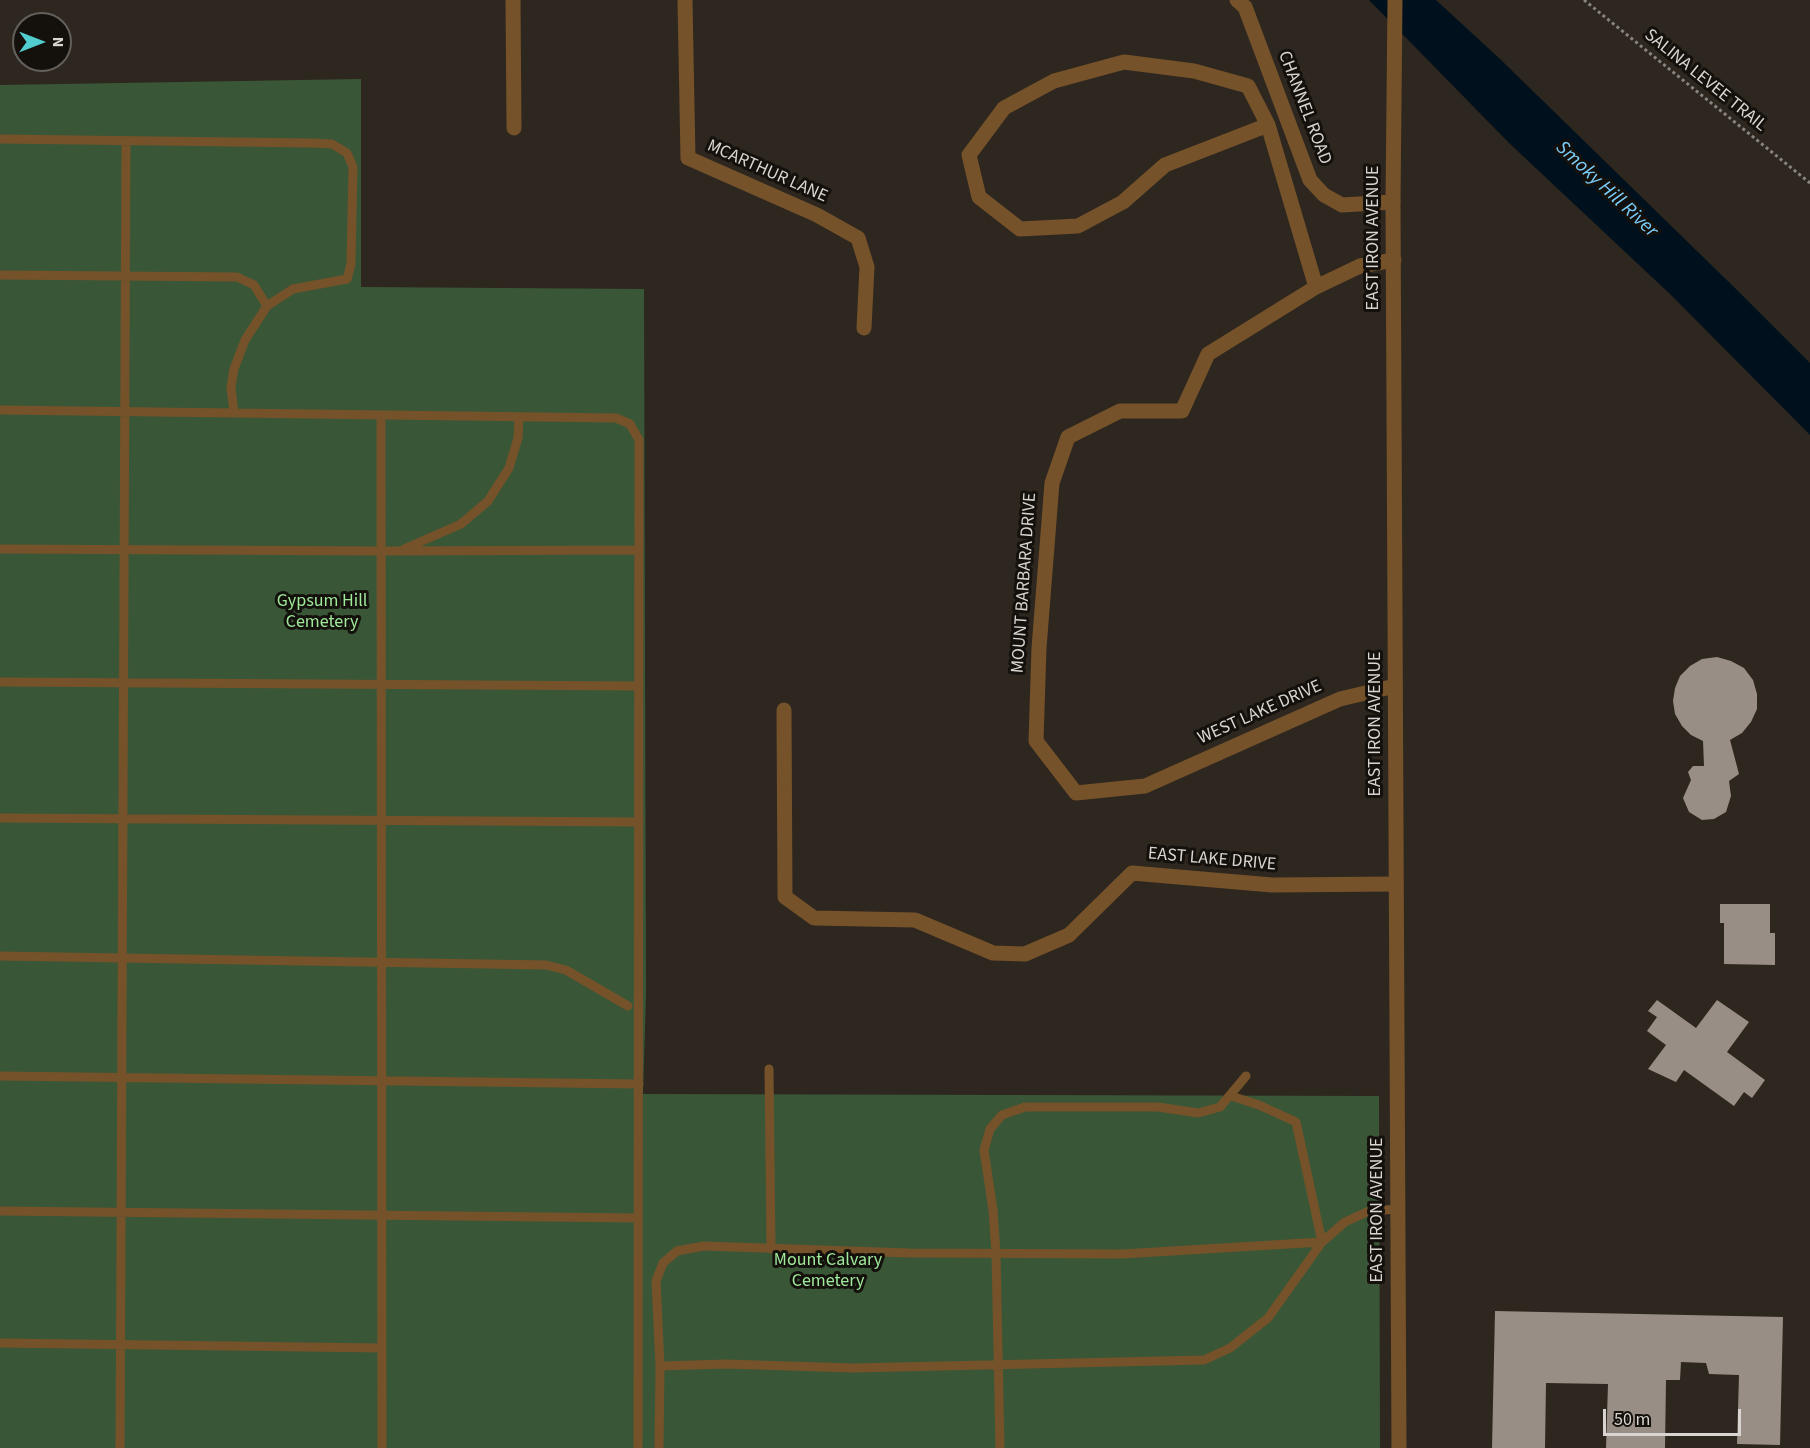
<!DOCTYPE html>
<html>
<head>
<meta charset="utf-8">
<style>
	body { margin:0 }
	#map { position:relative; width:1810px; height:1448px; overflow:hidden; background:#2e271f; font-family:"Source Sans 3",sans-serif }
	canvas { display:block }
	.north { position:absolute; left:12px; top:12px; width:60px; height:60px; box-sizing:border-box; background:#14110d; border:2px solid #635f5b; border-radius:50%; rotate:90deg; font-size:16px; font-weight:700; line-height:24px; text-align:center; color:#d9d4cf }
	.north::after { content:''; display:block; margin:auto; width:21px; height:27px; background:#52cdcf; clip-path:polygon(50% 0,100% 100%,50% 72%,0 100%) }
	.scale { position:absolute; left:1603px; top:1409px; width:138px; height:27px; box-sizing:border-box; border:3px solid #d9d4cf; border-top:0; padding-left:8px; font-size:18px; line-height:21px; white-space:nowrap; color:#d9d4cf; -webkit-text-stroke:4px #14110d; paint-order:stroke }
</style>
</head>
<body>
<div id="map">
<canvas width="1810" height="1448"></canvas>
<div class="north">N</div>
<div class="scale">50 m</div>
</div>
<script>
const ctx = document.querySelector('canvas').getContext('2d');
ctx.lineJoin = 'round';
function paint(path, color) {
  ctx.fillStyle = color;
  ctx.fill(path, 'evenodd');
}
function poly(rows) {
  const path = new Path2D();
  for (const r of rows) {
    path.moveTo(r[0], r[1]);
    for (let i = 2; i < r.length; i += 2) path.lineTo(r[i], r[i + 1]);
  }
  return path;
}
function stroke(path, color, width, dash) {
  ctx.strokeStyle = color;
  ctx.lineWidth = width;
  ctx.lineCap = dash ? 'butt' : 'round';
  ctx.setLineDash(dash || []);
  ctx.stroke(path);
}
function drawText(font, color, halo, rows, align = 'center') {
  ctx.font = font + ' "Source Sans 3",sans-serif';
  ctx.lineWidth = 6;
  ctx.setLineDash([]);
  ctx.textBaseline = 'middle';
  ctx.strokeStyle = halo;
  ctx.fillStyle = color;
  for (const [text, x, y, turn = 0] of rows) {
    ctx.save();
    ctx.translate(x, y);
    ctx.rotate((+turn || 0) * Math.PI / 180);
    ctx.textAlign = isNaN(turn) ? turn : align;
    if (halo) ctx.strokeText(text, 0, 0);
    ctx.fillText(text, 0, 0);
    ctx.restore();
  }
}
paint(poly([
	[361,79,361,287,644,289,646,994,643,1094,1379,1096,1380,1448,0,1448,0,85]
]), '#395737');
paint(poly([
	[1369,0,1436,0,1500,59,1738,291,1810,363,1810,435,1671,295,1509,143]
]), '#00111d');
paint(poly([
	[1717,657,1731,661,1744,668,1753,680,1757,694,1757,709,1751,722,1742,733,1730,740,1739,774,1729,781,1731,796,1726,812,1714,819,1702,820,1689,812,1683,798,1691,780,1688,772,1693,766,1704,766,1703,741,1691,735,1682,726,1675,714,1673,701,1675,688,1680,676,1690,666,1702,659],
	[1720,904,1770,904,1770,933,1775,933,1775,965,1724,964,1724,923,1720,923],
	[1657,1000,1696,1028,1717,1000,1749,1022,1727,1052,1765,1080,1752,1098,1744,1092,1734,1106,1684,1070,1676,1082,1648,1069,1666,1045,1647,1031,1657,1017,1648,1011],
	[1495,1311,1783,1317,1780,1445,1737,1444,1739,1375,1709,1374,1706,1363,1681,1362,1680,1380,1666,1380,1665,1448,1606,1448,1608,1384,1546,1383,1545,1448,1492,1448]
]), '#998e86');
stroke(poly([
	[1584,0,1810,183]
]), '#8a847e', 3, [3, 3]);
stroke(poly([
	[0,139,312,143,332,144,347,153,353,167,351,264,347,279,293,289,267,306],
	[0,275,237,277,254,285,267,306,245,340,234,369,231,387,234,413,616,418,630,424,639,440,638,1448],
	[0,410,234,413],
	[381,415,382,1448],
	[0,549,381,551,639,550],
	[404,549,461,524,488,501,509,468,518,438,519,417],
	[0,682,639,686],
	[0,818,639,822],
	[0,956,546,965,566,970,628,1006],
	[769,1069,771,1249],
	[0,1076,639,1084],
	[0,1211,638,1218],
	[0,1343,382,1348],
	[660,1366,656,1281,663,1263,677,1251,704,1246,909,1253,1122,1254,1322,1242,1296,1122,1259,1105,1231,1096],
	[120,1448,126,141],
	[659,1448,660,1366,726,1364,853,1368,1204,1360,1230,1348,1268,1318,1322,1242,1345,1222,1369,1211,1398,1209],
	[1000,1448,996,1253,993,1210,984,1150,990,1129,1002,1115,1025,1107,1158,1107,1198,1113,1220,1107,1246,1076]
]), '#75522a', 9);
stroke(poly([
	[513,0,514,128],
	[685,0,688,158,817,215,858,238,867,267,864,328],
	[1237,0,1245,7,1310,180,1324,195,1342,205,1393,202],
	[1124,62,1194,71,1248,86,1268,125,1165,165,1123,202,1078,226,1020,229,979,197,969,155,1004,108,1054,81,1124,62],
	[1268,125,1316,287],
	[1394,260,1360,266,1316,287,1208,354,1182,411,1120,411,1068,437,1052,483,1039,648,1036,741,1076,793,1145,786,1340,699,1395,686],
	[784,710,785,897,814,918,915,920,993,953,1025,954,1069,935,1132,873,1272,885,1396,884]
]), '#75522a', 15);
stroke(poly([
	[1395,0,1393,202,1399,1448]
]), '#75522a', 15);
drawText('18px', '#d9d4cf', '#14110d', [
	["SALINA LEVEE TRAIL",1705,81,39],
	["CHANNEL ROAD",1304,108,69],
	["MCARTHUR LANE",767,172,24],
	["EAST IRON AVENUE",1374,238,-90],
	["MOUNT BARBARA DRIVE",1025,583,-86],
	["WEST LAKE DRIVE",1260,713,-24],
	["EAST IRON AVENUE",1376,724,-90],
	["EAST LAKE DRIVE",1212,860,5],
	["EAST IRON AVENUE",1378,1210,-90]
]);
drawText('18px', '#9fe99a', '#14110d', [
	["Gypsum Hill",322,602],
	["Cemetery",322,623],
	["Mount Calvary",828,1261],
	["Cemetery",828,1282]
]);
drawText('italic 20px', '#7acefc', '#14110d', [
	["Smoky Hill River",1606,190,43]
]);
</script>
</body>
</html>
